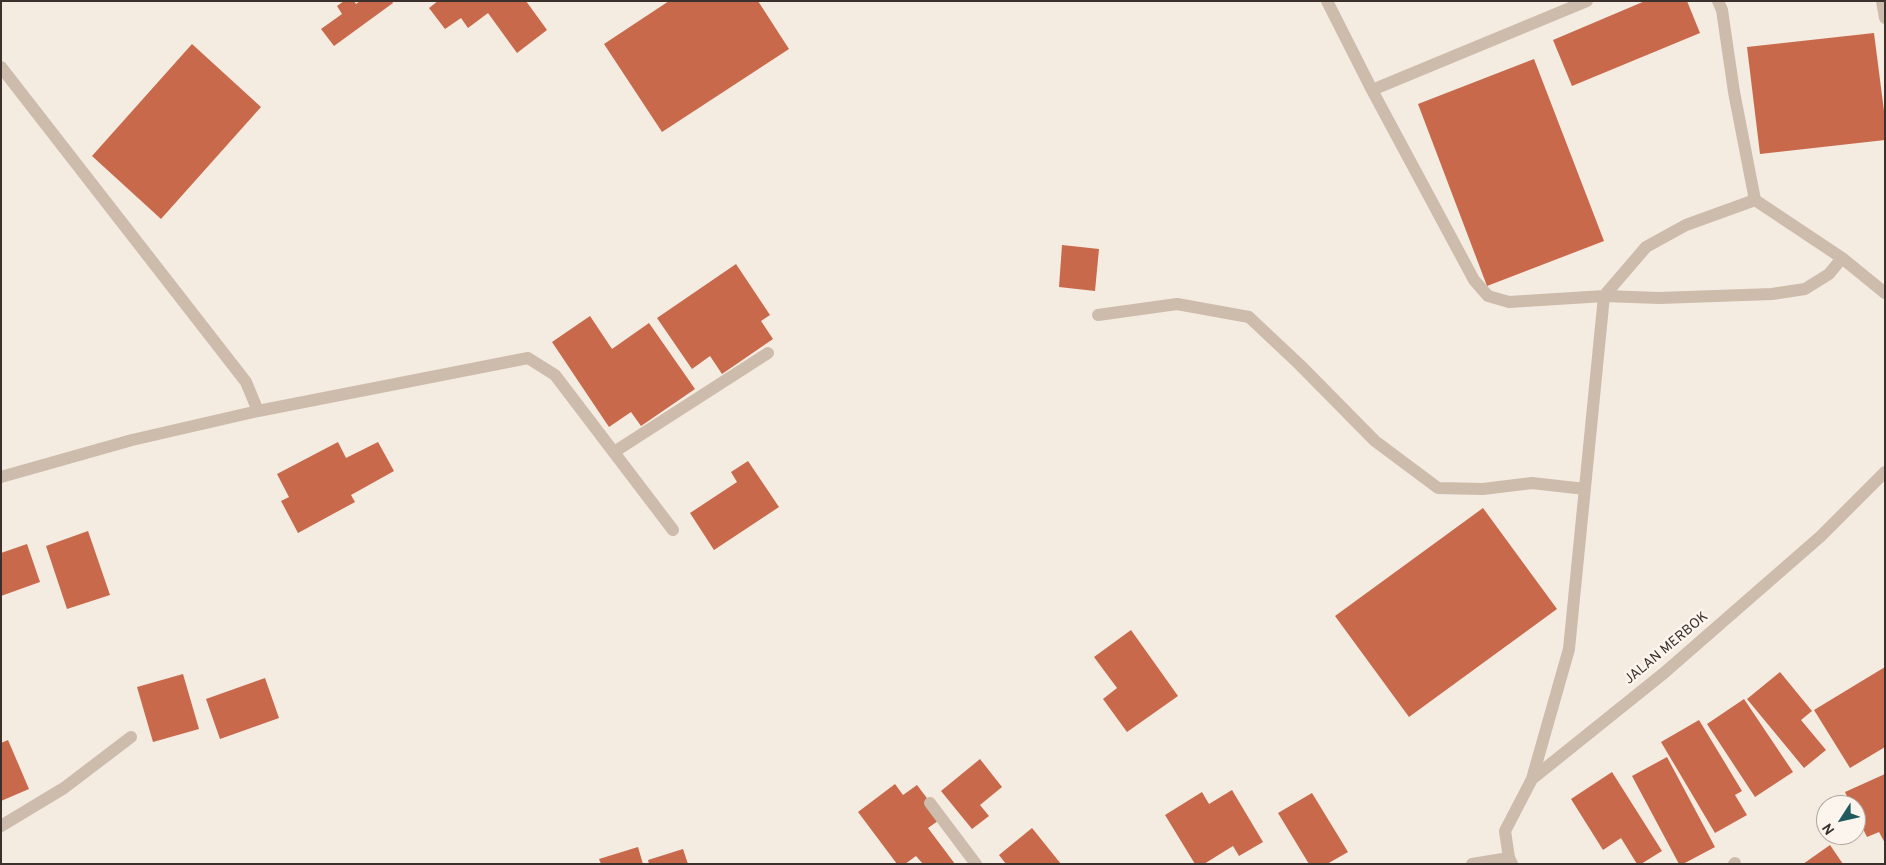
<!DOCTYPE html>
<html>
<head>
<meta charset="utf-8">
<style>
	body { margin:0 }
	#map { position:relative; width:1886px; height:865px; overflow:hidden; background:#f4ebe1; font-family:Overpass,sans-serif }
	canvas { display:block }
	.frame { position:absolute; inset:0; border:2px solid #3b302b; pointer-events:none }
	.north { position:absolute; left:1816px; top:795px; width:50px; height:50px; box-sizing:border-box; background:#fbf5ee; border:1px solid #aea6a0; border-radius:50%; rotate:235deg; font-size:14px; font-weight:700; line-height:20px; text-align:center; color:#3b302b }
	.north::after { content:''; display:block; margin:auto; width:18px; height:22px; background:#1f5a5e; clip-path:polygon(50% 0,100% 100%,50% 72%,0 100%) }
</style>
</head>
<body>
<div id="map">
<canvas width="1886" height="865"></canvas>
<div class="frame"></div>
<div class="north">N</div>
</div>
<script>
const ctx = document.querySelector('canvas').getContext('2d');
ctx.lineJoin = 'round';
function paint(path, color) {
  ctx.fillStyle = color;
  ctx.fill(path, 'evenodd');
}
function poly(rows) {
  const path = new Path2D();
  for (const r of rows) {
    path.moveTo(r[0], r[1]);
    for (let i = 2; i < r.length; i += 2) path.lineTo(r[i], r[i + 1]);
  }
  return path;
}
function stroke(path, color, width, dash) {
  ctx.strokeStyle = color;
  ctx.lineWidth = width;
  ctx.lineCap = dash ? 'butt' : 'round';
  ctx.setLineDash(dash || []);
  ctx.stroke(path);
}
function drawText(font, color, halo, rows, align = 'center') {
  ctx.font = font + ' Overpass,sans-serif';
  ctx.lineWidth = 5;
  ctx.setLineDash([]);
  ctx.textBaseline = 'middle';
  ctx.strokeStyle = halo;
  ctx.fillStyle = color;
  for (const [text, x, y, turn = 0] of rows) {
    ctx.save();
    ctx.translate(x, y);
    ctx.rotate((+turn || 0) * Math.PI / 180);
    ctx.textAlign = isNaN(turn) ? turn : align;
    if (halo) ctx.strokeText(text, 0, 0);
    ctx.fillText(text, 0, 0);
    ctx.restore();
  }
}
paint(poly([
	[344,1,354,1,356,4,360,1,392,1,393,3,334,46,321,29,342,14,337,6],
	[438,1,526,1,547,30,517,53,488,13,468,28,461,18,445,29,429,8],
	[669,1,758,1,789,49,662,132,604,44],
	[1645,1,1687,1,1700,33,1572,86,1553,40],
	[1874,33,1885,119,1885,140,1760,154,1747,47],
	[192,44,261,107,161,219,92,156],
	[1534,59,1604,241,1487,286,1418,104],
	[1062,245,1099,249,1095,291,1059,287],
	[736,264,770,315,761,321,773,339,722,374,710,356,692,369,657,318],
	[590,316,612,349,649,323,695,389,641,426,631,412,609,427,552,342],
	[338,442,346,458,378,442,394,471,351,495,355,502,298,533,281,501,289,497,277,474],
	[748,461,779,507,714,550,690,513,737,482,731,472],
	[1483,508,1557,609,1409,717,1335,616],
	[88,531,110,595,67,609,46,546],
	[27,544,40,582,1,596,1,553],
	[1131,630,1178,696,1127,732,1103,699,1117,688,1094,657],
	[1885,667,1885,747,1850,768,1814,710],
	[1780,672,1812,711,1801,720,1826,750,1804,768,1747,699],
	[183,674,199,729,153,742,137,687],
	[265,678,279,718,220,739,206,699],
	[1744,699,1793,772,1755,797,1707,724],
	[1699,720,1742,791,1735,795,1747,815,1715,833,1661,742],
	[8,740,29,789,1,801,1,743],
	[1667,757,1715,847,1683,864,1679,864,1632,776],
	[980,759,1002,787,980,805,989,816,972,829,941,791],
	[1612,772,1662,851,1641,864,1637,864,1621,838,1603,850,1571,799],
	[1885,774,1885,843,1879,832,1867,837,1856,815,1856,805,1851,805,1845,792],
	[895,784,903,795,917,785,942,818,928,828,955,864,923,864,916,856,905,864,897,864,858,812],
	[1232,790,1263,842,1239,856,1233,846,1204,864,1195,864,1165,815,1202,792,1209,804],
	[1312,793,1348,852,1327,864,1309,864,1278,813],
	[1032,828,1061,864,1006,864,999,855],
	[1830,845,1843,864,1803,864],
	[638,847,643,864,601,864,599,859],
	[683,849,688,864,649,864,648,860]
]), '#c8694b');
stroke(poly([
	[1327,1,1372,90,1474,280,1488,296,1509,302,1604,296,1569,649,1532,779],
	[1718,1,1722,10,1734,92,1755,200,1842,258,1885,293],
	[1882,1,1885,18],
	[1,67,246,382,258,411],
	[1372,90,1587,1],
	[1604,296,1659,298,1772,294,1805,289,1829,274,1842,258],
	[1604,296,1646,247,1686,225,1755,200],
	[1098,315,1177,304,1249,317,1300,365,1375,441,1438,488,1483,489,1532,483,1585,489],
	[614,452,768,353],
	[1,477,132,440,258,411,528,358,555,375,673,530],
	[930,803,976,864],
	[1,826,64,788,131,737],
	[1472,864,1509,858],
	[1512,864,1509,858,1505,831,1532,779,1664,673,1821,536,1885,472],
	[1734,864,1735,863]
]), '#cdbbac', 12);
drawText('14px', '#3b302b', '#fbf5ee', [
	["JALAN MERBOK",1667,649,-40]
]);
</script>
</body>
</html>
